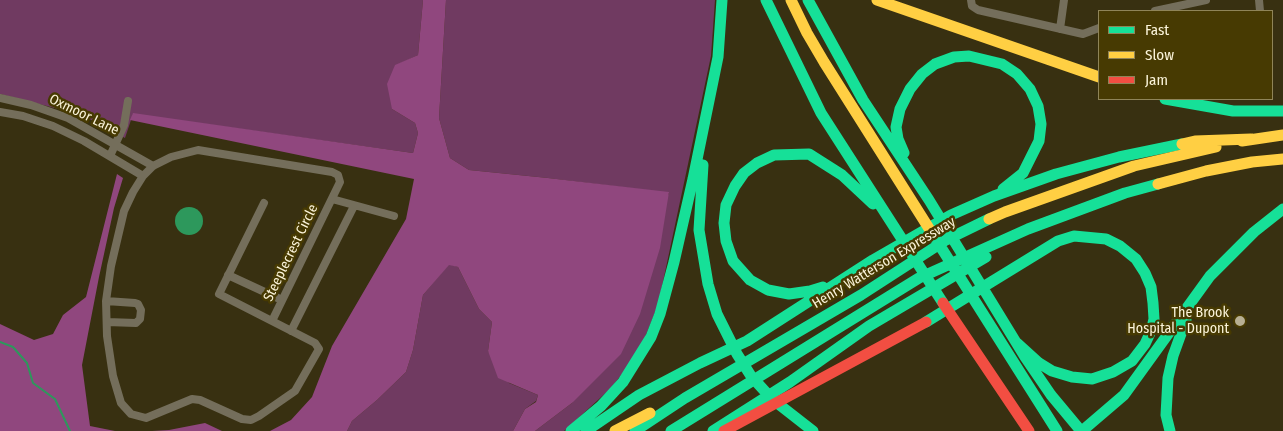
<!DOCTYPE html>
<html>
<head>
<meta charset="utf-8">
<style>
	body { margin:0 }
	#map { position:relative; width:1283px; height:431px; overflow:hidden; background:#383011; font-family:"Fira Sans Condensed",sans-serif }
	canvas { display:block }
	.legend { position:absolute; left:1098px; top:10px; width:175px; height:90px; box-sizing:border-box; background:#473a02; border:1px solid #8f8458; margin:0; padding:6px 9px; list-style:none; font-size:15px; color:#fbf4da }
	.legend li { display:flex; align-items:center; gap:10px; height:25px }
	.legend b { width:25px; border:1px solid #8f8458 }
</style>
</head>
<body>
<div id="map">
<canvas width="1283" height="431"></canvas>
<ul class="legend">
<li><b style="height:6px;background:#16e098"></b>Fast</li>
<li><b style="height:6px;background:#ffcf43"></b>Slow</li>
<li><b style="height:6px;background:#f24e42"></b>Jam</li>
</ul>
</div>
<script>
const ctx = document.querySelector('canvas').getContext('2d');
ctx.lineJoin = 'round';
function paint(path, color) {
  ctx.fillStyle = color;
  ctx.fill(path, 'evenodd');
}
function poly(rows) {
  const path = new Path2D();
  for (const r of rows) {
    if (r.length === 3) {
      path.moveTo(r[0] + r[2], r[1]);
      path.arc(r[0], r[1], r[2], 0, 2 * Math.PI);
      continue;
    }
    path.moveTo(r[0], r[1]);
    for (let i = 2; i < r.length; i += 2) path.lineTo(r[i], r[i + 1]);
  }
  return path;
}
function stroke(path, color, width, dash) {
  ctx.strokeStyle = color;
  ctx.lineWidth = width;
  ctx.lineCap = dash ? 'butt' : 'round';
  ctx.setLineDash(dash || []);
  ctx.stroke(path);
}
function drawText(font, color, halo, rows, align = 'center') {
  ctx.font = font + ' "Fira Sans Condensed",sans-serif';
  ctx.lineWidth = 5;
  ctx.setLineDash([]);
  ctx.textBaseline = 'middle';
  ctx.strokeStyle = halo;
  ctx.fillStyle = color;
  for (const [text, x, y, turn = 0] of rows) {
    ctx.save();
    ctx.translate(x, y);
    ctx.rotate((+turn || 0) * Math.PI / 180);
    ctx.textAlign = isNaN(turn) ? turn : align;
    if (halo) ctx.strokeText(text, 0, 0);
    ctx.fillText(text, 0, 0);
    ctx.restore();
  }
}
paint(poly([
	[0,0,423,0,418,55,395,66,392,109,415,123,418,133,413,153,133,114,125,138,82,115,0,94],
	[446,0,715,0,711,56,658,305,643,342,626,369,610,389,564,431,535,431,572,403,669,193,548,178,469,170,450,158,439,118],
	[449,264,458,267,479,309,492,322,488,351,509,383,538,395,536,401,525,409,513,431,347,431,352,421,377,400,406,372,413,350,423,295]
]), '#703a61');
paint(poly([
	[423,0,446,0,439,118,450,158,469,170,548,178,669,192,660,248,640,314,621,354,572,403,535,431,513,431,525,409,536,402,538,395,498,378,488,351,492,322,479,309,458,267,449,265,423,295,413,350,406,372,377,400,352,421,347,431,270,431,291,420,312,397,332,346,406,219,414,179,130,120,133,113,413,153,418,133,415,123,392,109,387,84,395,65,418,55],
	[117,174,123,178,114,208,99,277,82,365,90,426,115,431,0,431,0,324,34,340,53,334,63,315,86,297],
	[205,423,222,431,152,431,169,430]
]), '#90477e');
paint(poly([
	[189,221,14]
]), '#2d985c');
stroke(poly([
	[0,342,13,347,27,363,33,383,55,399,70,431]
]), '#2d985c', 2);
stroke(poly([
	[971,0,972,6,978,10,1083,34,1099,28],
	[1259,0,1260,11],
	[1155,11,1206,0],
	[1060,29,1064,0],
	[0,98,31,105,68,118,153,166],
	[0,112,23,116,53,126,84,141,143,176],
	[110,156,124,125,128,101],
	[332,199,394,216],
	[264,203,219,294,315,343,319,349,295,391,259,416,251,420,242,419,200,400,192,399,146,418,131,414,121,403,113,376,107,336,106,301,111,266,124,211,133,192,143,176,153,166,171,157,198,150,332,172,338,175,340,182,272,321],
	[228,275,282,300],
	[106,301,135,303,138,304,141,310,140,319,136,323,107,322],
	[291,331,354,206]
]), '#746e5b', 8);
stroke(poly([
	[766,0,821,113,943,303],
	[808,0,863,100,929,200,1025,357,1051,395,1081,431],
	[1165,99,1233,111,1283,111],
	[904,153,898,139,896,127,900,109,910,89,922,74,935,64,954,57,969,56,1002,64,1017,74,1030,89,1038,106,1041,124,1039,141,1023,173,1003,189],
	[703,165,699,230,708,284,717,314,737,354,751,376,772,399,813,431],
	[930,230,1057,431],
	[823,287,810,291,789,294,768,290,750,280,733,261,726,241,724,223,726,205,735,186,744,173,757,163,774,155,809,154,842,175,873,204],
	[926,322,1058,241,1074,236,1106,239,1120,246,1136,259,1145,273,1151,287,1153,303,1154,319,1151,331,1145,344,1132,361,1113,372,1092,379,1072,377,1052,371,1039,363,1017,343],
	[571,431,601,406,623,382,651,337,660,314,674,262,693,179,718,57,722,0],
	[586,431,639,395,700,363,747,341,873,260,951,215,994,196,1056,174,1119,157,1182,144],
	[635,431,685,398,861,295,946,240,989,219],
	[671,431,919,278,1028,229,1125,193,1158,184],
	[713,431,790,382,869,326,986,257],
	[1082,431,1124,395,1210,276,1254,232,1283,209],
	[1170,431,1166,415,1168,378,1173,356,1186,320]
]), '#16e098', 11);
stroke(poly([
	[791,0,807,33,824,62,930,230],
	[877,0,1099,77],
	[1242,141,1283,135],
	[1182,144,1195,141,1251,139],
	[1158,184,1206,171,1252,162,1283,159],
	[989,219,1005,212,1134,166,1216,147],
	[615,431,650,413]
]), '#ffcf43', 11);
stroke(poly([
	[943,303,1029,431],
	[724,431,926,322]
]), '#f24e42', 11);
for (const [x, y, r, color] of [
	[1240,321,6,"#b7af94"]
]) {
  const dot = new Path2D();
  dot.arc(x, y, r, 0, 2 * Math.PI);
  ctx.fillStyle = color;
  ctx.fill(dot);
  stroke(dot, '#473a02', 2);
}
drawText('14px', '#fbf4da', '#473a02', [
	["Oxmoor Lane",84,115,26],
	["Steeplecrest Circle",291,253,-64],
	["Henry Watterson Expressway",884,263,-31]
]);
drawText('14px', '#fbf4da', '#473a02', [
	["The Brook",1229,313],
	["Hospital - Dupont",1229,329]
], 'right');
</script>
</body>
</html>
